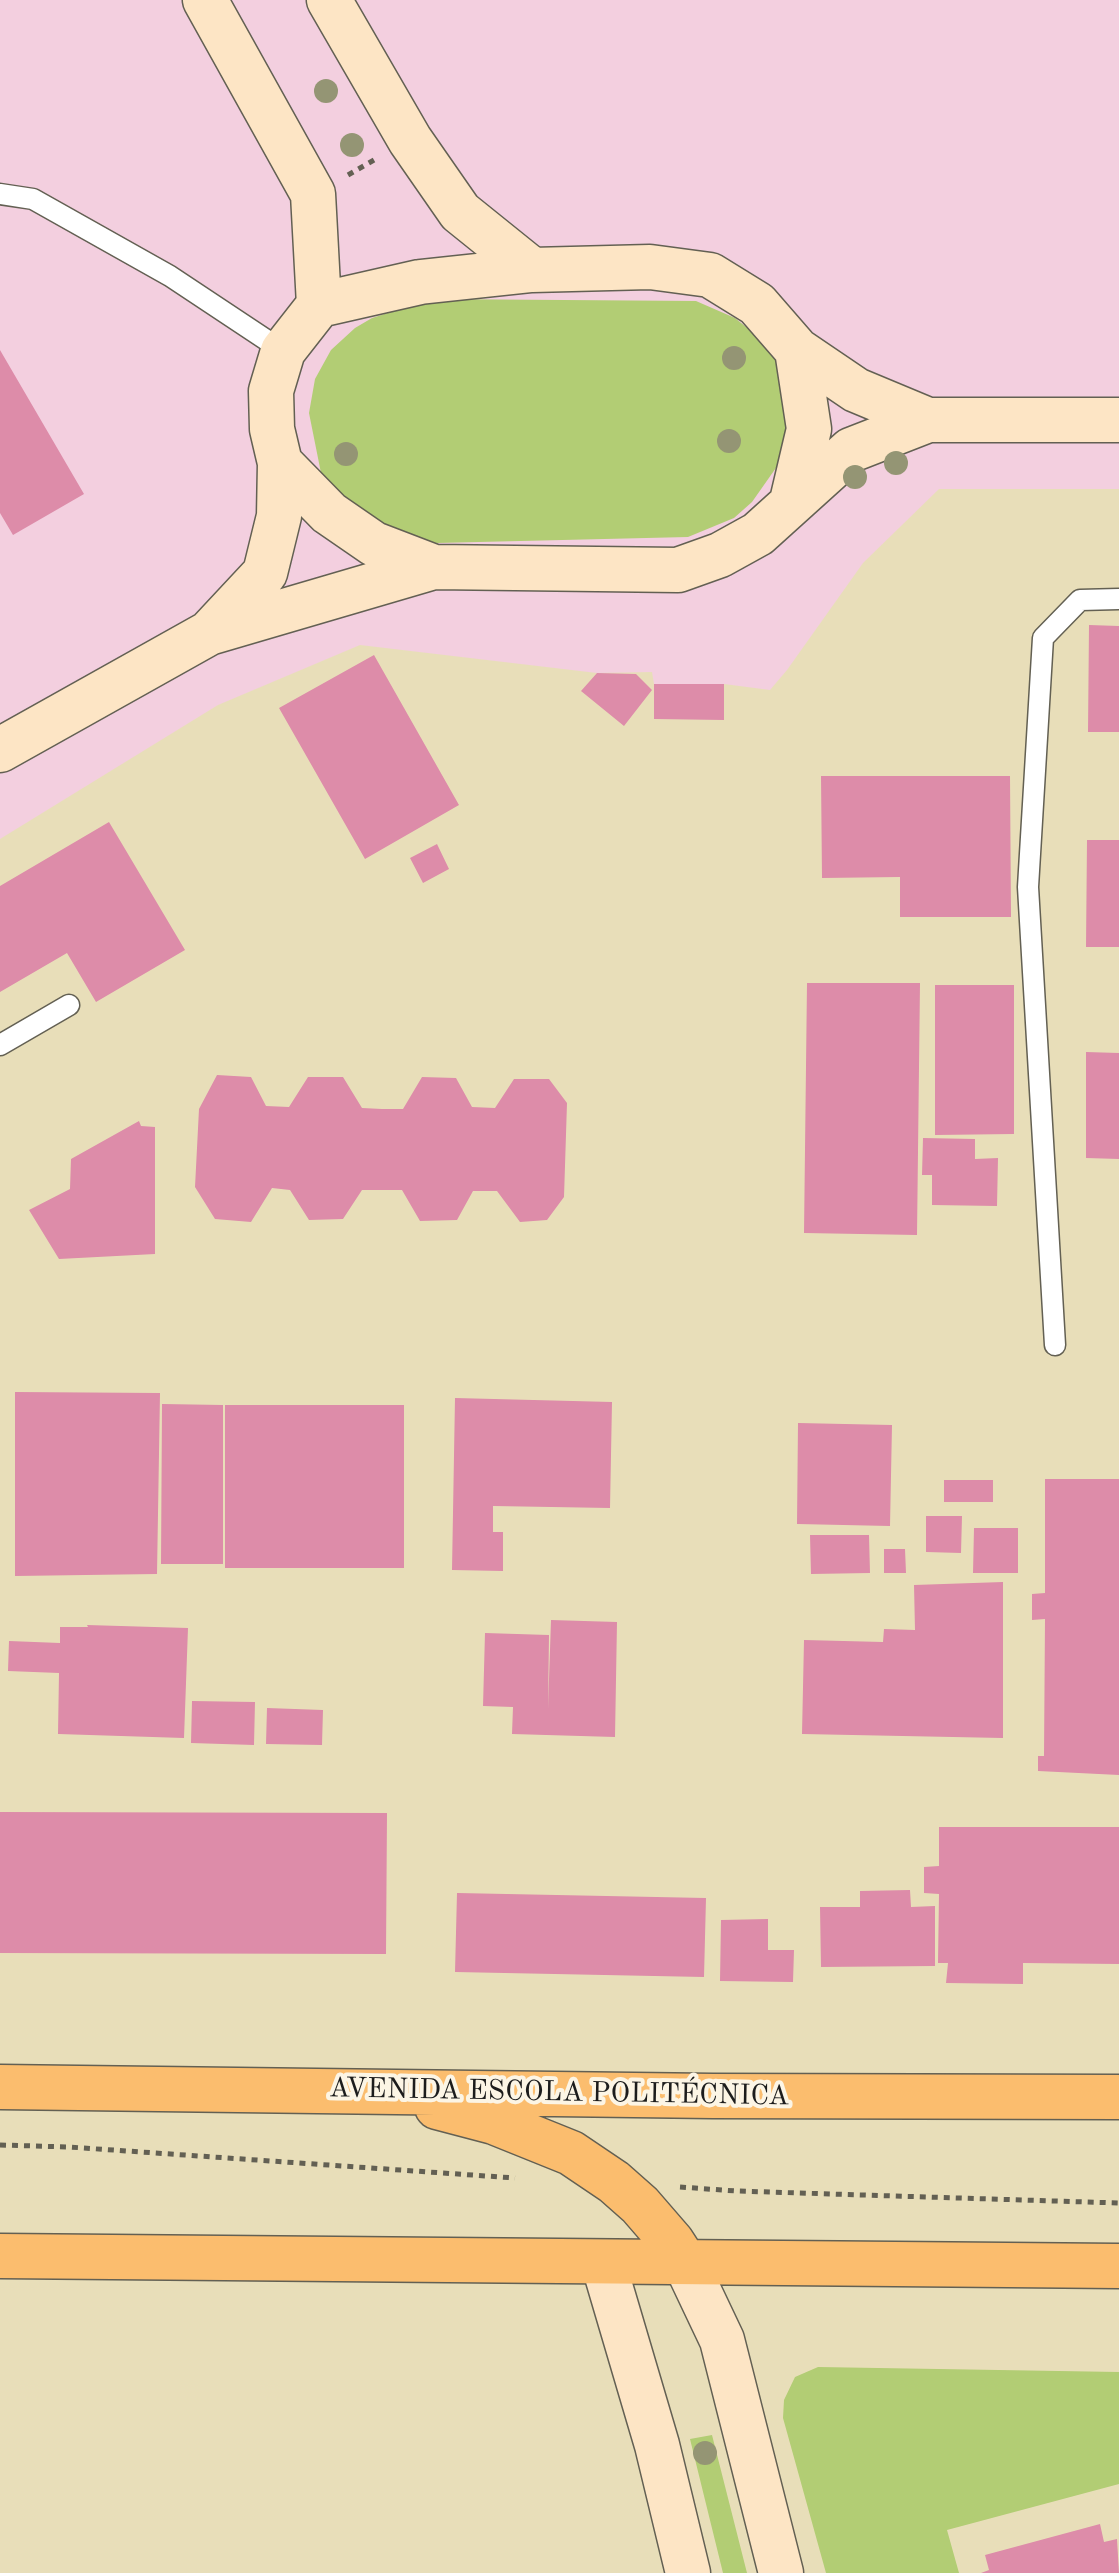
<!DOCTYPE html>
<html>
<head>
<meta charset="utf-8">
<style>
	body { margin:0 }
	canvas { display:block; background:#e8deb9 }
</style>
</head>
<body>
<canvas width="1119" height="2573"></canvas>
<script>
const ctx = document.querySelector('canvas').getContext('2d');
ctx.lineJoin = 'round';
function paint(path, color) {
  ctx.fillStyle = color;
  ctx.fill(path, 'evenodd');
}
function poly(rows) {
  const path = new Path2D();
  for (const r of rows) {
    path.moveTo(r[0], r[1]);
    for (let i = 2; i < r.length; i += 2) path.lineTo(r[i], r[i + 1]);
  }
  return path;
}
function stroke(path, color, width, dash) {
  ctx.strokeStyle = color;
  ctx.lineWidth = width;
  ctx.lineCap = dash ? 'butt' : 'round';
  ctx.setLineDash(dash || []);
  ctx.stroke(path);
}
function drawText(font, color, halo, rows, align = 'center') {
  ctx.font = font + ' "Old Standard TT",serif';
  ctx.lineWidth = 8;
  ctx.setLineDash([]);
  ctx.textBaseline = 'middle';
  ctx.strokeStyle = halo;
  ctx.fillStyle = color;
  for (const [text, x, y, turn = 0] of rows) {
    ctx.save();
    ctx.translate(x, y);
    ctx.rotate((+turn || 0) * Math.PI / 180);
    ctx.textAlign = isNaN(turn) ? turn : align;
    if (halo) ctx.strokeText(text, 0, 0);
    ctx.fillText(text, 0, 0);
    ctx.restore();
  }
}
paint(poly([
	[0,0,1119,0,1119,489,939,489,863,563,787,670,770,690,724,684,654,684,652,672,597,673,360,645,218,705,0,839]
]), '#f3cfdf');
paint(poly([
	[432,299,696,301,735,318,762,340,782,367,789,431,778,465,752,502,734,518,688,537,437,543,412,539,351,506,321,473,309,413,315,379,331,350,355,328,372,318],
	[818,2367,1119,2372,1119,2484,947,2530,959,2573,826,2573,783,2418,784,2400,795,2377],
	[712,2435,747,2573,723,2573,690,2439]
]), '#b2cd74');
paint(poly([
	[0,350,84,494,13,535,0,513],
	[1089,625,1119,626,1119,732,1088,732],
	[374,655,459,805,365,859,279,708],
	[597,673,636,674,652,690,624,726,581,691],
	[654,684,724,684,724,720,654,719],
	[821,776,1010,776,1011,917,900,917,900,877,822,878],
	[109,822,185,950,96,1002,67,953,0,992,0,886],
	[1087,840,1119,840,1119,947,1086,947],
	[437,844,449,869,423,883,410,858],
	[807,983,920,983,917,1235,804,1233],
	[935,985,1014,985,1014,1134,935,1135],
	[1086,1052,1119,1053,1119,1159,1086,1158],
	[217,1075,251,1077,266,1106,289,1107,308,1077,343,1077,362,1108,382,1109,403,1109,422,1077,456,1078,472,1107,495,1108,514,1079,549,1079,567,1103,564,1197,547,1220,520,1222,497,1191,473,1191,457,1220,420,1221,402,1190,362,1190,343,1219,309,1220,290,1190,272,1188,251,1222,215,1219,195,1187,199,1109],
	[139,1121,141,1126,155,1127,155,1254,59,1259,29,1210,70,1189,71,1159],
	[923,1138,975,1139,975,1159,998,1158,997,1206,932,1205,932,1175,922,1175],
	[15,1392,160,1393,157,1574,15,1576],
	[455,1398,612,1402,610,1508,493,1506,493,1532,503,1532,503,1571,452,1570],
	[162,1404,223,1405,223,1564,161,1564],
	[225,1405,404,1405,404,1568,225,1568],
	[798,1423,892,1425,890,1526,797,1524],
	[1045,1479,1119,1479,1119,1775,1038,1771,1038,1756,1044,1756,1045,1619,1032,1620,1032,1594,1045,1593],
	[944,1480,993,1480,993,1502,944,1502],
	[926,1516,962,1516,961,1553,926,1552],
	[974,1528,1018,1528,1018,1573,973,1573],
	[810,1535,869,1535,870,1573,811,1574],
	[884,1549,905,1549,906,1573,884,1573],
	[1003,1582,1003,1738,802,1734,804,1640,883,1642,884,1629,915,1630,914,1585],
	[551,1620,617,1622,615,1737,512,1734,513,1707,483,1706,485,1633,549,1635,548,1709],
	[87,1625,188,1628,184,1738,58,1734,59,1673,8,1671,9,1641,60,1643,60,1627,88,1627],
	[192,1701,255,1702,254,1745,191,1743],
	[267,1708,323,1710,322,1745,266,1744],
	[0,1812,387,1813,386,1954,0,1953],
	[939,1827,1119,1827,1119,1964,1023,1963,1023,1984,946,1983,948,1963,938,1963,939,1894,924,1893,924,1867,939,1866],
	[910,1890,911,1907,935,1906,935,1966,821,1967,820,1907,860,1907,860,1891],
	[457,1893,706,1898,704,1977,455,1972],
	[768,1919,768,1950,794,1950,793,1982,720,1981,721,1920],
	[1100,2524,1104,2542,1117,2539,1119,2573,981,2573,989,2570,985,2555]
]), '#dd8ca9');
const lane = poly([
	[0,194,33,199,170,276,283,351],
	[0,1045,69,1005],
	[1055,1345,1028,887,1043,638,1080,600,1119,599]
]);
const secondary = poly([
	[205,0,313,194,319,305],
	[329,0,410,140,460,212,532,270],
	[797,350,856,390,928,420,1119,420],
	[280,463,329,513,374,544,434,567,678,570,720,555,758,534,851,450,928,420],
	[209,633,265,573,279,516,280,463,272,429,271,391,283,351,319,305,420,282,532,270,650,267,710,275,757,304,797,350,809,429,792,501],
	[0,750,209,633,434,567],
	[603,2262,657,2445,688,2573],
	[685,2262,722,2340,781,2573]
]);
const highway = poly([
	[0,2087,713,2096,1119,2097],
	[437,2107,494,2122,571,2153,614,2182,640,2205,672,2242,685,2262],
	[0,2256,1119,2266]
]);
stroke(lane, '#636053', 23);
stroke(secondary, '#636053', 47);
stroke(highway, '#636053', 47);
stroke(poly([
	[348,175,374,160],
	[0,2145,69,2147,515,2178],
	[680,2187,736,2191,1119,2203]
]), '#636053', 5, [6, 6]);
stroke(lane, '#fff', 20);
stroke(secondary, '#fde5c5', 44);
stroke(highway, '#fbbd6e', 44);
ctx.fillStyle = '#949574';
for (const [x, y] of [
	[326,91],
	[352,145],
	[734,358],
	[729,441],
	[346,454],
	[896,463],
	[855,477],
	[705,2453]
]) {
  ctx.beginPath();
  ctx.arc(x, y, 12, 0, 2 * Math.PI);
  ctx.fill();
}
drawText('28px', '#1c1c1c', '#fcf5e5', [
	["AVENIDA ESCOLA POLITÉCNICA",559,2093,1]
]);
</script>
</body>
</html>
